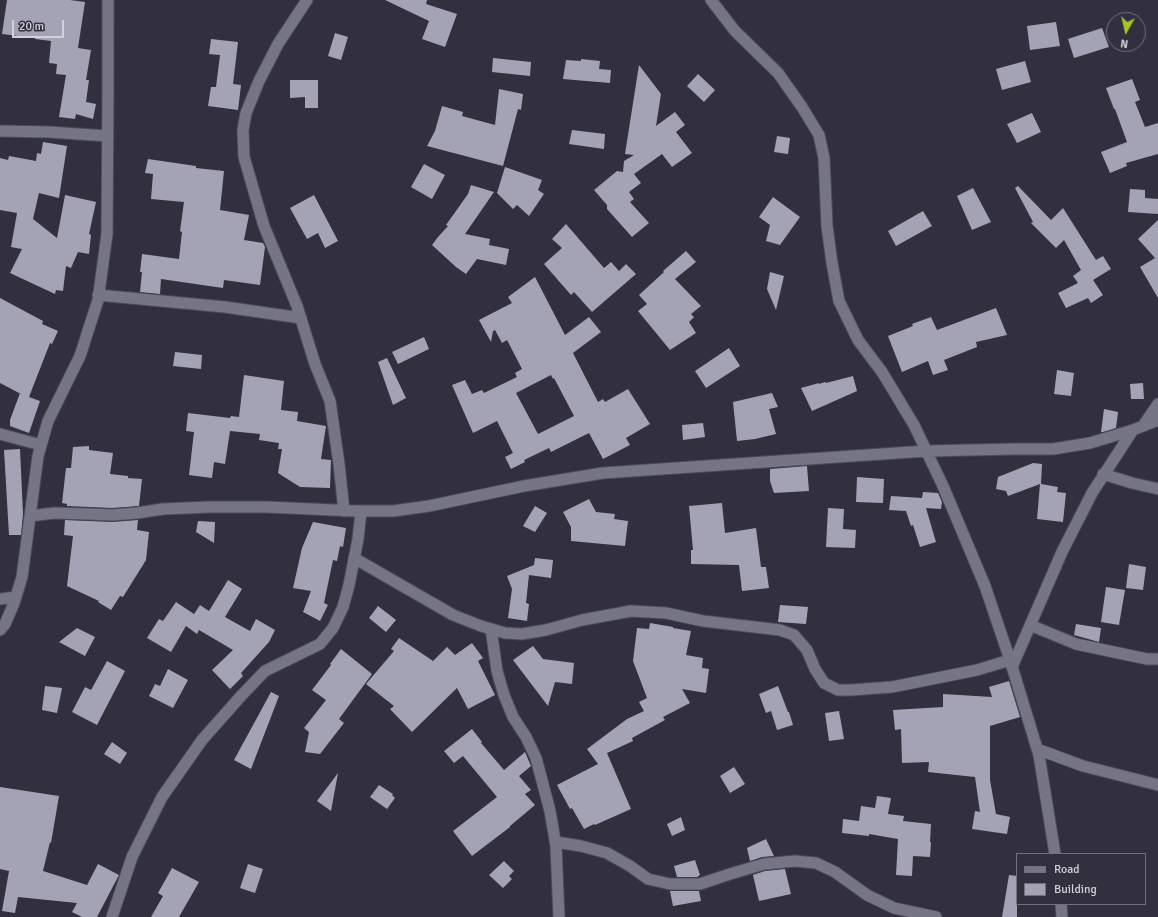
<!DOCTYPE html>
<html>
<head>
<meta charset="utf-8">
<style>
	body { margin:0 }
	#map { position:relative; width:1158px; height:917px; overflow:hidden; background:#32303f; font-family:Signika,sans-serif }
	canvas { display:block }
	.legend { position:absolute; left:1016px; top:853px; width:130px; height:52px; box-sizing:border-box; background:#32303f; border:1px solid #72707d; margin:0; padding:5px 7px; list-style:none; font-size:12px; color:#d1d1da }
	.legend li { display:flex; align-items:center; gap:8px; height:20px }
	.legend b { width:20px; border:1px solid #72707d }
	.north { position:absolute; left:1106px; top:12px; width:40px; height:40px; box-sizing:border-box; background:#32303f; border:1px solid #72707d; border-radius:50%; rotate:188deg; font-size:11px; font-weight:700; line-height:16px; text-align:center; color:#d1d1da }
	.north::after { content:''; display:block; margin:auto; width:14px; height:18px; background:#a5c824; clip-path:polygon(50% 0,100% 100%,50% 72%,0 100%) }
	.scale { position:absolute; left:12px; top:20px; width:52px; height:18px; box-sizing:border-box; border:2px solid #d1d1da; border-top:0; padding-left:5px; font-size:12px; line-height:14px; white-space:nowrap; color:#d1d1da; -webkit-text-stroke:3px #32303f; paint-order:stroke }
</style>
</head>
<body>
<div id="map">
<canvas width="1158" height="917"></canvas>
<ul class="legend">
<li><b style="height:5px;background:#767586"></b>Road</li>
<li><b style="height:11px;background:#a4a3b5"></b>Building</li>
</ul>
<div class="north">N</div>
<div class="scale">20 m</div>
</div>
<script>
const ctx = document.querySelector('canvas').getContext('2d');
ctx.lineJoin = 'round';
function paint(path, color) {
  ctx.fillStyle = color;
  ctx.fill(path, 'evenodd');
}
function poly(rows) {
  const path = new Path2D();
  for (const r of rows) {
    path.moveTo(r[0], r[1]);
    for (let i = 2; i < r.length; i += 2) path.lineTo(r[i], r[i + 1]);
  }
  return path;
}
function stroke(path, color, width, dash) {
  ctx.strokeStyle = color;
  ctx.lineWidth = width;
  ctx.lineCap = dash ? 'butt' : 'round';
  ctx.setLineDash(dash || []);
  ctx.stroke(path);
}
paint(poly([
	[7,0,70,0,85,2,78,48,91,50,86,80,89,80,86,102,96,104,93,119,76,114,75,119,59,117,66,75,56,74,57,64,49,63,51,41,35,39,35,38,2,34],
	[385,0,427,0,426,4,457,14,445,47,422,39,429,21],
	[1056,22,1060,46,1030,50,1027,26],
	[1102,28,1109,47,1074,58,1068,39],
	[335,33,348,37,341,60,328,56],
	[211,39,238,42,233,84,241,85,238,110,208,106,211,87,216,87,220,55,209,54],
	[493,58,531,62,530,76,492,72],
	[581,59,600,61,599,69,611,70,610,83,563,79,566,60,581,61],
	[1025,61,1031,82,1002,90,996,69],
	[639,65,661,94,656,126,675,112,685,125,676,132,692,153,672,167,662,154,634,174,641,183,629,192,634,199,630,202,649,223,632,237,607,209,607,205,594,190,617,171,623,172,624,161,634,155,625,154],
	[698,74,715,90,704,102,687,86],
	[1132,79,1140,100,1135,102,1145,127,1158,123,1158,154,1126,163,1127,166,1110,173,1101,152,1127,142,1115,109,1114,109,1106,88],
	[290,80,318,80,318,108,305,108,305,97,290,98],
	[499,89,523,94,521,110,518,109,503,166,427,146,435,131,442,106,463,112,462,116,495,125],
	[1032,113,1041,132,1017,143,1007,124],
	[572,130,605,134,604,149,569,144],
	[777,136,790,138,788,154,774,152],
	[43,142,67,146,59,198,39,193,33,219,57,238,65,195,96,202,89,234,91,235,89,254,78,252,71,268,66,266,63,291,56,290,55,294,10,273,22,249,11,247,17,213,0,210,0,158,8,160,9,156,36,161,37,153,41,154],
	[148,159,196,166,196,168,224,171,220,210,249,215,244,240,263,243,265,247,260,285,224,280,223,288,161,279,160,294,140,292,142,272,140,272,142,254,179,259,182,232,180,231,184,202,151,199,153,174,145,173],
	[424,164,445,175,432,199,411,187],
	[505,167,542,180,538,190,544,194,529,216,517,205,513,209,497,193],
	[471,185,494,192,465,234,490,239,489,245,509,249,506,265,477,259,466,274,456,267,432,245,438,237,448,226,446,225,468,194],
	[1018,186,1051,220,1063,208,1096,260,1103,256,1111,269,1093,280,1103,295,1091,303,1088,298,1066,308,1058,293,1078,283,1073,276,1081,270,1064,240,1056,248,1031,223,1033,222,1015,188],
	[973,188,991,222,972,230,957,196],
	[1130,189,1145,190,1145,198,1158,199,1158,214,1128,212],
	[314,195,338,241,325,248,318,233,307,239,290,208],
	[773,197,800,217,780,245,766,241,770,225,759,217],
	[923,211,932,226,896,246,888,231],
	[1158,220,1158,298,1140,267,1155,258,1138,239],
	[566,224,604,268,611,262,619,271,626,264,636,274,592,312,574,292,571,295,544,264,562,248,552,239],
	[686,251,696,262,675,279,701,306,691,314,694,317,689,322,696,333,670,350,638,311,647,304,639,295,664,272,663,271],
	[770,272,784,276,776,310,767,289],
	[535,277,565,335,589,317,601,332,573,353,598,402,603,399,605,402,628,389,650,424,626,438,630,445,603,459,589,433,551,452,549,448,524,460,525,462,511,469,505,457,513,453,497,421,473,433,452,385,465,380,472,394,482,390,484,393,517,377,515,373,522,369,507,340,502,343,495,330,493,331,491,342,479,320,512,303,508,297],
	[551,375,553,379,554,378,574,416,538,434,516,393],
	[0,298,43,321,42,324,58,331,52,344,50,343,29,397,40,401,29,433,10,426,10,420,20,393,21,394,0,383],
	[996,308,1007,335,976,342,977,347,944,360,948,370,933,375,928,361,902,372,888,336,913,326,912,324,931,317,937,330],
	[424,337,429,349,398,364,392,352],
	[729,348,740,366,706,388,695,371],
	[175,352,202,355,201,369,173,366],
	[387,358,406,398,393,405,378,362],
	[1057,370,1074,373,1071,396,1054,394],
	[244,375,284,381,281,410,298,412,297,421,326,426,321,459,331,460,330,488,300,487,278,473,282,449,278,449,279,443,259,440,260,434,230,431,225,464,214,462,212,478,189,475,194,432,186,431,188,413,230,418,231,416,239,417],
	[853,376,857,391,812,411,801,388,819,383,819,384,825,382,826,383],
	[1143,383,1144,399,1131,399,1130,384],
	[772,393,778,407,769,409,776,434,755,439,737,441,733,402],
	[1104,409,1118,412,1116,428,1103,432,1101,432],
	[703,423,705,437,683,440,682,425],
	[89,446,89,450,113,453,110,474,128,476,128,478,142,479,139,506,112,508,67,506,67,504,62,503,66,468,71,468,73,447],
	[20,449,23,514,21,535,9,535,4,450],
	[1033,463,1042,464,1041,484,1058,487,1057,492,1066,493,1063,522,1037,519,1040,484,1008,496,1006,491,996,489,998,477],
	[807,466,809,491,774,493,770,481,770,469],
	[857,477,884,479,883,503,856,502],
	[923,492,938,493,942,502,941,509,926,508,936,542,920,547,913,525,911,526,906,511,889,510,891,496,922,498],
	[589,499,596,512,615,514,614,519,628,521,625,546,571,541,571,527,563,512],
	[722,503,725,533,756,528,761,567,766,567,769,588,742,591,739,565,691,564,691,550,693,550,689,506],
	[535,506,547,513,535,532,523,526],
	[828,508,844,509,843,529,856,530,855,548,826,547],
	[65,520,112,522,138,520,137,530,149,532,146,560,123,597,120,596,111,610,98,602,99,601,67,586,73,536,64,535],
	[198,521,215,522,214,543,196,532],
	[313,522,346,528,343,547,340,546,337,561,333,560,324,603,328,605,320,621,303,612,311,591,293,588,302,548],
	[535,558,553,560,551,578,529,575,526,603,529,604,527,621,508,618,512,589,507,576,534,565],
	[1129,564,1146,567,1143,590,1126,588],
	[228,580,242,589,225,617,250,631,256,619,275,630,269,642,241,673,243,676,230,689,212,670,233,650,199,630,197,634,186,626,171,652,147,638,159,619,163,621,176,602,194,614,200,605,209,611],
	[1106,587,1125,590,1119,625,1101,622],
	[780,605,808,607,806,624,778,622],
	[378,606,396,620,386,632,369,618],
	[650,623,673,627,673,628,691,631,686,655,703,658,702,668,709,669,706,693,682,689,690,703,663,717,665,720,632,738,633,741,607,753,631,809,595,825,594,824,584,829,572,808,570,809,557,785,598,764,587,749,627,719,644,711,639,702,647,698,633,661,637,628,649,629],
	[1076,624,1101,628,1099,642,1074,635],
	[77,628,95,637,85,656,59,642],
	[399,638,433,661,447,647,455,655,472,643,483,658,478,661,495,695,468,709,457,688,412,732,390,709,394,706,366,684,394,651,391,649],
	[533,646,543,659,574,663,572,684,555,682,548,706,513,660],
	[341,649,372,674,339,719,344,723,320,754,305,752,309,732,304,728,326,700,312,690,331,665,330,664],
	[107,661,125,671,97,725,72,712,85,687,91,690],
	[168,669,188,680,173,708,149,696,155,684,160,686],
	[1009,681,1020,717,990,726,990,780,996,814,1010,817,1007,834,972,829,975,811,980,812,975,777,928,772,929,762,902,763,901,729,895,730,893,710,943,707,943,694,992,697,989,687],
	[45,686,62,688,57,713,42,710],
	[778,686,788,712,789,712,793,725,777,730,771,711,766,713,759,694],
	[271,692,279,696,251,769,234,760],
	[839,711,844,739,829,741,825,713],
	[472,729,482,742,481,743,504,770,525,752,531,766,519,776,531,790,525,794,535,805,510,826,510,827,472,856,453,831,497,797,463,756,454,763,444,751],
	[112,742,127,753,120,764,104,754],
	[734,767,745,784,730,793,720,776],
	[338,773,331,811,317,801],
	[379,785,393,794,392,795,395,798,387,809,370,797],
	[0,787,59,796,51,843,50,842,43,871,87,885,98,864,119,875,97,917,82,917,72,912,77,903,18,897,15,913,2,911,9,871,0,869],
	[877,796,891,798,888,814,904,816,903,821,931,824,930,842,931,842,930,857,913,856,912,876,896,875,898,839,869,834,869,836,842,833,843,819,859,821,861,806,875,808],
	[681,817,685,830,672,836,667,824],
	[766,839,774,856,762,857,750,861,747,848],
	[695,860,700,875,697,877,677,877,674,866],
	[504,861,514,871,509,876,512,879,503,888,489,875],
	[248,864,263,869,255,893,240,888],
	[172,868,199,882,179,917,151,917,163,896,158,893],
	[785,869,791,894,759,901,753,875,765,871],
	[1009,875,1017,876,1017,917,1002,917],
	[670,891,699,891,701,901,673,906]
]), '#a4a3b5');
const minor = poly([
	[307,0,278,44,259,81,246,113,243,130,244,157,264,226,297,306,315,364,330,401,339,464,344,511],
	[711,0,735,31,778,73,802,107,819,135,824,158,827,226,832,263,839,301,858,340,882,372,914,425,943,486,985,586,1010,660,1039,755,1055,854],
	[0,131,49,132,108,136],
	[98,295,225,307,301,318],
	[1143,426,1158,404],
	[0,434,41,445],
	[1103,474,1132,483,1158,489],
	[30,516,54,513,88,514,112,515,137,513,163,509,209,507,267,507,355,511,393,511,429,506,524,486,603,473,926,451,1015,449,1053,449,1090,443,1133,430,1158,420],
	[354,558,453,615,481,626,505,633,522,634,546,630,582,620,631,611,666,613,703,621,780,630,794,635,807,650,815,669,824,683,838,690,851,690,892,687,977,670,1010,660],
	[0,599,16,597],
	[1030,625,1076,644,1147,659,1158,659],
	[491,629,497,671,504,695,513,717,526,737,536,758,550,811,556,846,559,917],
	[0,630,5,624,14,603,22,577,38,456,48,421,80,356,98,300,107,234,108,91,108,0],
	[1012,667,1062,552,1092,493,1133,430],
	[1037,749,1083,766,1158,785],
	[556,842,581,846,607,853,630,866,648,879,670,884,700,884,730,874,764,864,795,861,816,863,835,872,867,895,894,908,936,917],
	[1061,904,1062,917],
	[112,917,132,857,162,797,202,740,241,696,265,671,320,644,333,628,343,607,349,585,358,539,361,512]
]);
stroke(minor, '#4d4c58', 13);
stroke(minor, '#767586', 11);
</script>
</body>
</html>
